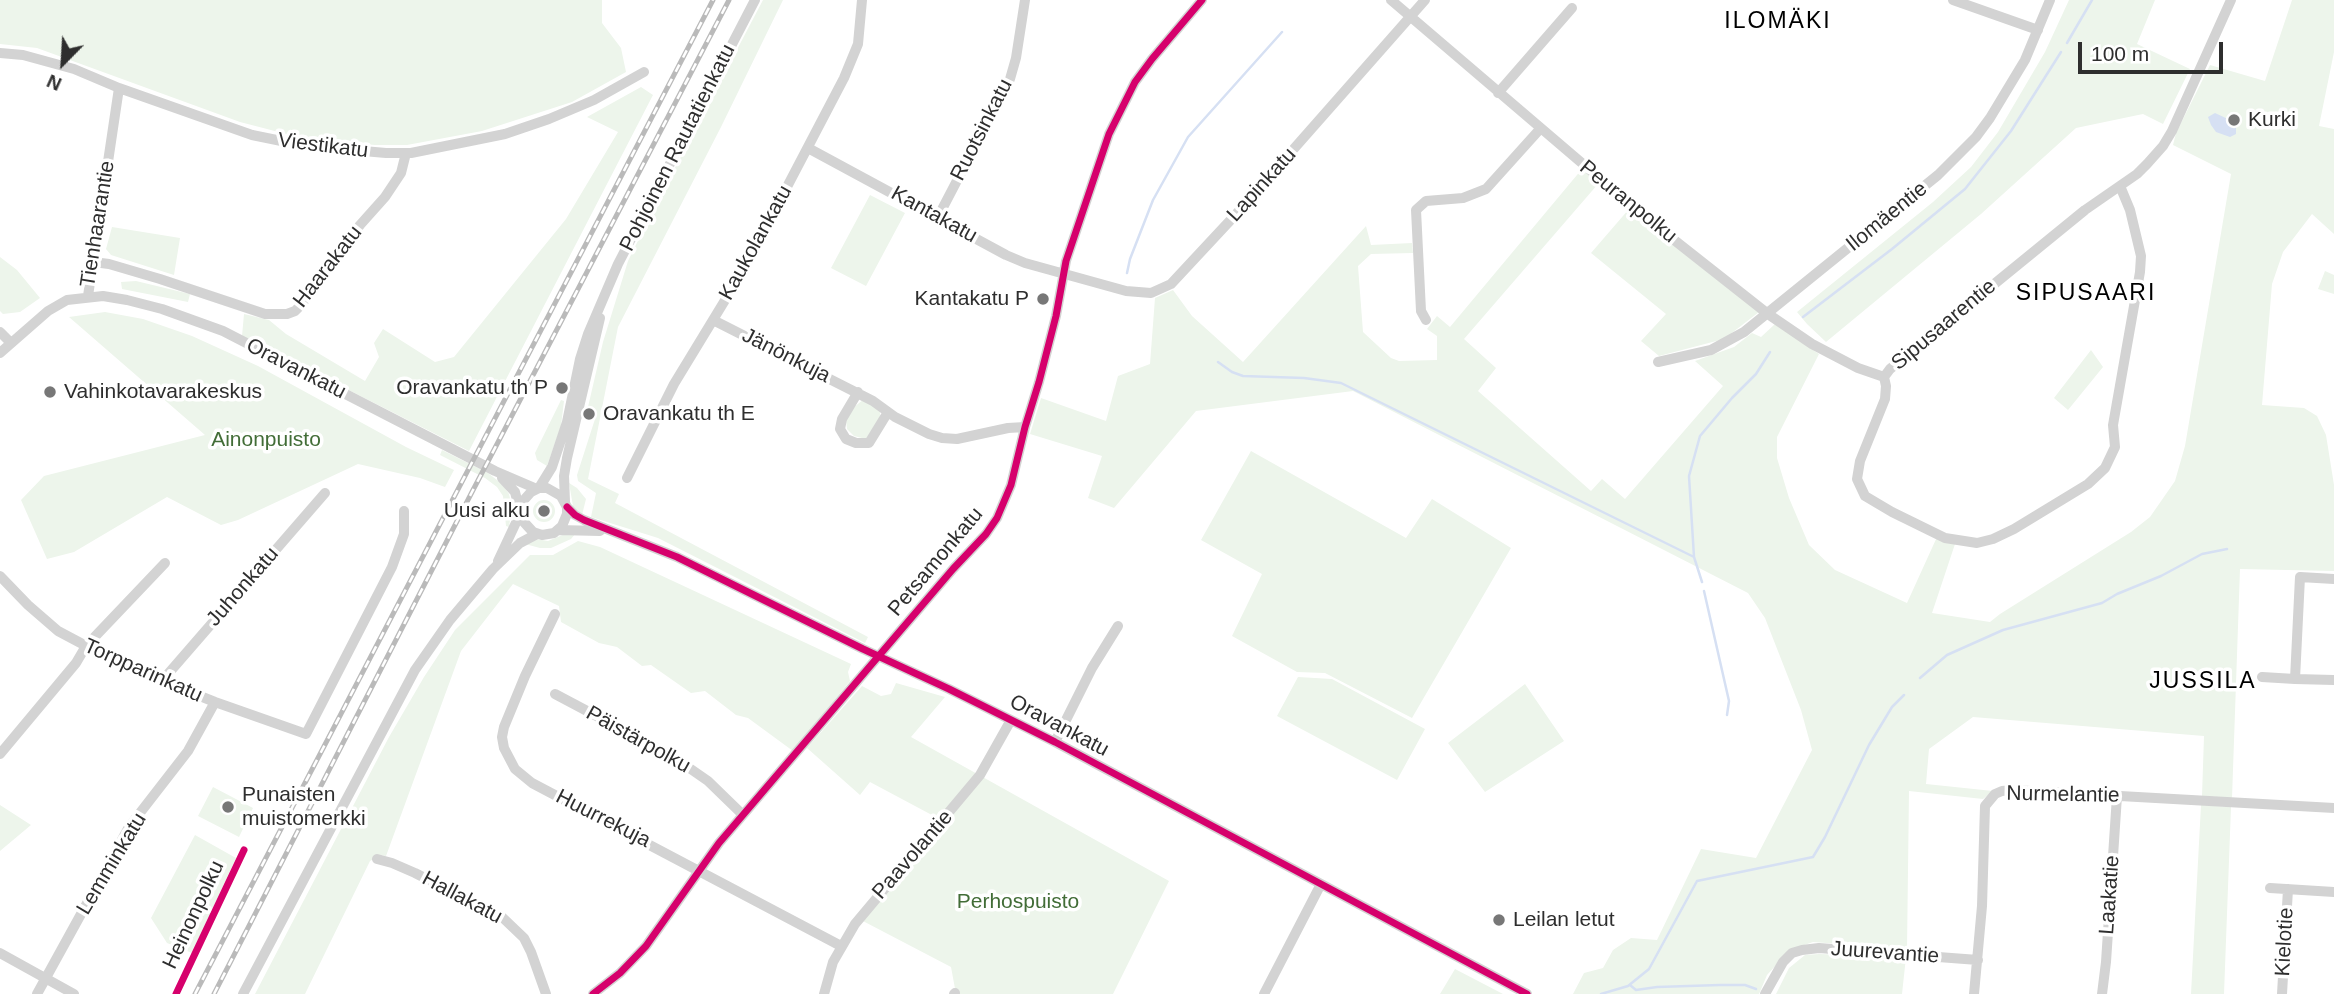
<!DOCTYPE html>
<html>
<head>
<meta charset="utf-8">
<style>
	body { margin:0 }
	#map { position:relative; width:2334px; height:994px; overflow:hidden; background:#fff; font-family:Helvetica,sans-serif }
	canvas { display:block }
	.north { position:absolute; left:28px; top:28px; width:70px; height:70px; -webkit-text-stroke:5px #fff; paint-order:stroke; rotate:204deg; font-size:19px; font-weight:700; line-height:28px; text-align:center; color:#2e2e2e }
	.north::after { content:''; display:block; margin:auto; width:24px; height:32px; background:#2e2e2e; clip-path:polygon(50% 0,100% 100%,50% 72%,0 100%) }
	.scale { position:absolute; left:2078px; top:42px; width:145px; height:32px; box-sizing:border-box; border:4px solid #2e2e2e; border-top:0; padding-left:9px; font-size:21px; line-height:24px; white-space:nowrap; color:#2e2e2e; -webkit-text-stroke:5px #fff; paint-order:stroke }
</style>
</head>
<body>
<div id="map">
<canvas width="2334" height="994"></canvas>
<div class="north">N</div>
<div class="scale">100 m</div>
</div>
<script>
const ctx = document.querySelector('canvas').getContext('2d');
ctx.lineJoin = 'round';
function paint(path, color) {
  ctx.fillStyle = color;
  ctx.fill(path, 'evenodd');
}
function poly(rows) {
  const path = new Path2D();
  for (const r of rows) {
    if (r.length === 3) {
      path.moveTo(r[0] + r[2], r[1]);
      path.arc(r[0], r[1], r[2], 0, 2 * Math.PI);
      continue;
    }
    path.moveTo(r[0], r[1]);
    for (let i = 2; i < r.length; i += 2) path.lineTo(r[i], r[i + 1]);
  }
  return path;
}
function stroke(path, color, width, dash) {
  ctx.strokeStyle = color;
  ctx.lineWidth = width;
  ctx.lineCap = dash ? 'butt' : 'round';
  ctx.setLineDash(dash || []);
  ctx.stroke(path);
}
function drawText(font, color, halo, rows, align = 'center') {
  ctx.font = font + ' Helvetica,sans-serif';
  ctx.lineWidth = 7;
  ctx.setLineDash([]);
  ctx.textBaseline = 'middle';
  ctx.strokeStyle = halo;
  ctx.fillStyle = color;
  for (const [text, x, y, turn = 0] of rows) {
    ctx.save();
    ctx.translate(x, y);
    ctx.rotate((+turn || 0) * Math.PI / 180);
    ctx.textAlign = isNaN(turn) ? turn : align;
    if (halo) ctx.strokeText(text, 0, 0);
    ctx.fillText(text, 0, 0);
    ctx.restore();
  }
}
paint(poly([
	[0,0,602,0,602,23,621,48,626,72,572,102,482,131,407,145,375,145,327,141,294,136,240,122,37,48,0,44],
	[763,0,783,0,721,127,618,327,588,479,619,494,615,503,868,637,865,643,658,538,591,517,596,493,578,481,577,475,595,419,588,407,603,342,628,261,656,204],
	[2069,0,2155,0,2137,44,2190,69,2163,124,2143,114,2076,128,1981,214,1826,342,1807,324,1797,312,1933,202,1971,167,1998,132,2045,52],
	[2292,0,2334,0,2334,52,2319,126,2334,129,2334,234,2312,214,2283,252,2272,284,2262,405,2304,408,2317,416,2326,435,2334,485,2334,571,2240,569,2232,798,2202,796,2204,736,1973,717,1929,749,1926,784,1993,791,1983,799,1909,791,1907,949,1813,942,1790,950,1767,975,1759,994,1573,994,1584,973,1603,968,1613,950,1631,938,1657,940,1701,849,1756,858,1812,750,1801,710,1765,618,1748,593,1353,391,1196,411,1114,508,1088,498,1102,456,1030,434,1041,398,1106,421,1118,376,1150,364,1155,298,1173,290,1192,316,1243,362,1366,226,1371,245,1412,243,1413,253,1371,254,1358,266,1363,332,1391,358,1399,361,1437,360,1437,336,1427,329,1437,316,1450,327,1582,169,1598,184,1464,339,1496,368,1478,391,1591,491,1602,479,1625,499,1723,386,1695,361,1734,347,1752,333,1761,337,1775,324,1819,354,1777,437,1777,458,1789,498,1809,545,1835,570,1907,603,1937,537,1955,544,1932,613,1990,622,2000,614,2131,532,2150,517,2175,481,2185,446,2231,174,2173,145,2176,133,2210,65,2265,81],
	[641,87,653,95,469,451,242,336,244,314,269,320,286,334,365,381,379,357,374,343,383,329,435,362,454,357,566,219,618,132,587,117],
	[870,195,905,213,866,286,831,268],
	[1629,209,1759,312,1724,339,1659,356,1641,341,1666,314,1591,253],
	[112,227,180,238,174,275,111,255,106,249],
	[0,257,17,270,40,298,20,312,3,314,0,311],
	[2325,271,2334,275,2334,294,2318,289],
	[136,281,190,294,188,302,122,289,121,282],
	[105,312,143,319,192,336,258,366,406,447,454,470,445,487,420,478,358,464,238,520,221,525,167,497,74,552,47,559,21,500,44,476,205,435,69,317],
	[2091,350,2103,367,2068,410,2054,398],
	[864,399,880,409,880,417,866,439,854,436,847,429,846,420,853,408],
	[561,400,564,401,561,426,547,466,537,460,535,453],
	[442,450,488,473,502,484,509,494,512,507,509,527,506,526,503,496,497,487,485,478,440,455],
	[1251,451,1406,538,1432,499,1511,548,1412,718,1325,673,1297,672,1232,636,1262,574,1201,540],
	[569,483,577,488,586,499,582,515,573,506],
	[544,511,11],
	[576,533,571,539,551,548,540,548,525,544,536,539,548,541,565,534],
	[578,541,600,547,851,664,848,672,850,681,793,751,748,718,736,715,705,691,691,693,651,665,642,666,617,647,599,643,561,622,559,606,513,584,461,651,386,856,380,855,370,861,305,994,255,994,389,737,424,677,455,630,530,555,553,555],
	[1298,677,1332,679,1425,729,1397,780,1277,716],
	[896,683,945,697,911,737,1169,881,1113,994,956,994,951,967,861,920,945,822,870,782,860,795,807,748,862,686,881,696,891,694],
	[1525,684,1564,741,1485,792,1448,743],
	[213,787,253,808,239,837,198,816],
	[0,805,31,825,0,851],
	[2201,805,2231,807,2224,994,2191,994],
	[195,835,236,858,192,953,167,943,151,918],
	[1819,954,1906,957,1902,994,1776,994,1789,968,1805,955],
	[1455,969,1503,994,1440,994]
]), '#edf5eb');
paint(poly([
	[2215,113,2230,120,2236,128,2236,134,2230,137,2216,132,2211,125,2208,117]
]), '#d6e0f3');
stroke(poly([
	[2067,43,2092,0],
	[1127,273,1130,259,1153,200,1188,137,1282,32],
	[1803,317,1892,249,1965,189,2011,131,2061,52],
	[1218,362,1232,372,1243,376,1304,378,1341,383,1694,557],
	[1702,582,1694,557,1689,476,1700,436,1732,398,1756,374,1770,352],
	[1704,591,1729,701,1727,715],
	[1920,678,1947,655,2003,630,2102,603,2117,594,2161,576,2202,554,2227,549],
	[1630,985,1636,990,1657,987,1720,985,1745,985,1756,989],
	[1601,994,1628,986,1649,969,1697,881,1813,857,1825,837,1869,745,1892,707,1904,695]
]), '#d6e0f3', 2.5);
stroke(poly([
	[1391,0,1645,217,1768,314,1812,344,1858,368,1884,377],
	[1953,0,2038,30],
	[0,53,23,55,74,69,119,88,252,135,306,146,386,153,411,153,505,134,549,119,594,100,644,72],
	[1498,93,1572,8],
	[808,148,1006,255,1025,263,1126,291,1151,293,1171,284,1239,211,1425,0],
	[938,217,1010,79,1016,58,1025,0],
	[93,262,109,264,160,279,265,314,287,314,295,311,301,305,360,225,385,197,401,173,406,153],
	[88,296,119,88],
	[713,320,873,401,895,417,929,434,942,438,957,439,1008,428,1025,427],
	[1426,320,1421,311,1416,210,1426,201,1463,198,1486,189,1540,129],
	[0,332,11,343],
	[0,353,48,311,67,300,103,296,127,300,162,309,223,331,495,471,537,489],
	[1658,362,1711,350,1744,332,1938,175,1976,137,1990,118,2025,60,2050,0],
	[1884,377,1886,386,1885,399,1860,461,1857,479,1865,496,1892,512,1945,538,1977,543,1993,539,2014,529,2088,484,2105,468,2115,447,2113,425,2140,272,2141,256,2130,210,2120,186],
	[1884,377,1890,369,2085,210,2137,174,2147,164,2163,146,2172,131,2231,0],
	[858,392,842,419,840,429,846,439,856,443,869,443,888,412],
	[502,478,515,492,522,520,533,532,542,535,554,533,562,526,567,514,567,507,561,496,547,488,539,488,531,492,523,501,520,508],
	[627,478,674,384,744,269,844,78,858,44,862,0],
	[539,488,552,467,567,422,580,359,588,334,618,264,755,0],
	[565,502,564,476,567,458,600,318],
	[567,507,575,515,584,520,677,557,863,649,949,689,1055,742,1527,994],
	[558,530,600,531],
	[498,561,520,514],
	[0,576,28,605,58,631,122,665,215,702,306,734,392,567,404,534,404,511],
	[2334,579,2300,577,2295,679,2334,680],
	[555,614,525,676,504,727,502,737,504,748,515,769,532,783,841,946],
	[2262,677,2295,679],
	[161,682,325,493],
	[555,694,672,756,708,781,743,815],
	[1055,742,1092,668,1118,626],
	[0,754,76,663,86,646,165,563],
	[377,859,392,863,415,873,502,917,524,938,531,952,546,994],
	[2270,888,2334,892],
	[0,953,74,994],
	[37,994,129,827,188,751,215,702],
	[243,994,415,670,450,620,493,569,520,543,537,534],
	[593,994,620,973,646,946,719,843,953,569,986,534,997,518,1011,485,1025,427,1039,382,1056,316,1066,261,1109,134,1135,82,1152,59,1202,0],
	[824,994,833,962,855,924,980,775,1011,720],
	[954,994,955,993],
	[1264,994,1321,884],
	[1765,994,1783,962,1792,953,1802,950,1819,948,1978,960],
	[1974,994,1982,906,1985,806,1995,794,2002,791,2013,790,2334,808],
	[2102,994,2106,962,2117,796],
	[2282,994,2288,889]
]), '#d3d3d3', 10);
const rail = poly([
	[195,994,713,0],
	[214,994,472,492,729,0]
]);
stroke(rail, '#bababa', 5);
stroke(rail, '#fff', 2.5, [8]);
stroke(poly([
	[567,507,575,515,584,520,677,557,863,649,949,689,1055,742,1527,994],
	[176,994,244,850],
	[593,994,620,973,646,946,719,843,953,569,986,534,997,518,1011,485,1025,427,1039,382,1056,316,1066,261,1109,134,1135,82,1152,59,1202,0]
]), '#d6006c', 7);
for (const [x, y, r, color] of [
	[2234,120,7,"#777"],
	[1043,299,7,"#777"],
	[562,388,7,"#777"],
	[50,392,7,"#777"],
	[589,414,7,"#777"],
	[544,511,7,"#777"],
	[228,807,7,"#777"],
	[1499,920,7,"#777"]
]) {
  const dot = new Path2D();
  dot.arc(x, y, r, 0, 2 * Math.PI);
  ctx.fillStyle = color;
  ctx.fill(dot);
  stroke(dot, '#fff', 2.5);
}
drawText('21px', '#2e2e2e', '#fff', [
	["Kurki",2248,120],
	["Kantakatu P",1029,299,"right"],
	["Oravankatu th P",548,388,"right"],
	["Vahinkotavarakeskus",64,392],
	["Oravankatu th E",603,414],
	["Uusi alku",530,511,"right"],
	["Punaisten",242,795],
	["muistomerkki",242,819],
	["Leilan letut",1513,920]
], 'left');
drawText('21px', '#2e2e2e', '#fff', [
	["Ruotsinkatu",982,130,-63],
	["Viestikatu",323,146,7],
	["Pohjoinen Rautatienkatu",678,148,-63],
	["Lapinkatu",1262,185,-48],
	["Peuranpolku",1628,202,39],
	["Kantakatu",934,215,29],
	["Ilomäentie",1887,217,-39],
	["Tienhaarantie",98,224,-81],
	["Kaukolankatu",756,243,-61],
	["Haarakatu",328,267,-52],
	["Sipusaarentie",1944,325,-40],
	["Jänönkuja",786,356,27],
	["Oravankatu",296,369,27],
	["Petsamonkatu",936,562,-50],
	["Juhonkatu",243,587,-49],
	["Torpparinkatu",143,671,24],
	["Oravankatu",1059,726,28],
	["Päistärpolku",638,740,29],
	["Nurmelantie",2063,795,1],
	["Huurrekuja",603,819,27],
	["Paavolantie",913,855,-49],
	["Lemminkatu",112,864,-59],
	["Laakatie",2110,895,-86],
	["Hallakatu",462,898,28],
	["Heinonpolku",194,915,-65],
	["Kielotie",2285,942,-87],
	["Juurevantie",1885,953,4]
]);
drawText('21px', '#426d37', '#fff', [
	["Ainonpuisto",266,440],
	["Perhospuisto",1018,902]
]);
ctx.letterSpacing = '2px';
drawText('23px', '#000', '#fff', [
	["ILOMÄKI",1778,22],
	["SIPUSAARI",2086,294],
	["JUSSILA",2203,682]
]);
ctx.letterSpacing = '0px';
</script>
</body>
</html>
